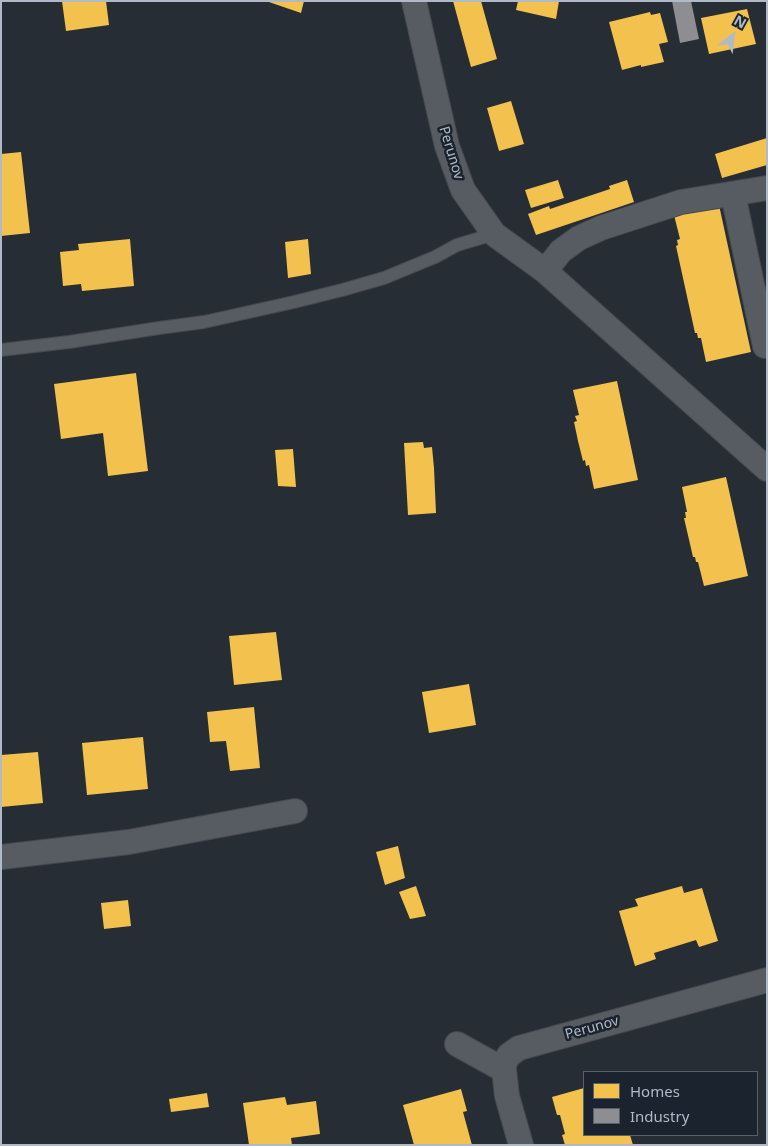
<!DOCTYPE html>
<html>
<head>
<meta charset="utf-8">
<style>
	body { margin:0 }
	#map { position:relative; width:768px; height:1146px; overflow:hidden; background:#272d34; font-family:"Noto Sans",sans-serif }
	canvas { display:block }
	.frame { position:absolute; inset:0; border:2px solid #b0b9c6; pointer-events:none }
	.legend { position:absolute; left:583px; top:1071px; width:175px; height:65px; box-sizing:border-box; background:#1b232e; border:1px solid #575f6b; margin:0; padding:6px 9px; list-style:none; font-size:15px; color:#b0b9c6 }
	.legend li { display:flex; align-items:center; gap:10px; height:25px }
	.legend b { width:25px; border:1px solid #575f6b }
	.north { position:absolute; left:708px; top:10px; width:50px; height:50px; -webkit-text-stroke:4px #1b232e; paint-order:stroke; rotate:29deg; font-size:14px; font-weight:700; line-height:20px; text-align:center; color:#b0b9c6 }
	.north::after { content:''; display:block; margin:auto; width:18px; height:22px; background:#b0b9c6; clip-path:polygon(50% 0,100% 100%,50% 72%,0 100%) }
</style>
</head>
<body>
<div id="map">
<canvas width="768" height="1146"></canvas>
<div class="frame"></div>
<ul class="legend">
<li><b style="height:14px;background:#f2c14e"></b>Homes</li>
<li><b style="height:14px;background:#8d8d92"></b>Industry</li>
</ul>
<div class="north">N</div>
</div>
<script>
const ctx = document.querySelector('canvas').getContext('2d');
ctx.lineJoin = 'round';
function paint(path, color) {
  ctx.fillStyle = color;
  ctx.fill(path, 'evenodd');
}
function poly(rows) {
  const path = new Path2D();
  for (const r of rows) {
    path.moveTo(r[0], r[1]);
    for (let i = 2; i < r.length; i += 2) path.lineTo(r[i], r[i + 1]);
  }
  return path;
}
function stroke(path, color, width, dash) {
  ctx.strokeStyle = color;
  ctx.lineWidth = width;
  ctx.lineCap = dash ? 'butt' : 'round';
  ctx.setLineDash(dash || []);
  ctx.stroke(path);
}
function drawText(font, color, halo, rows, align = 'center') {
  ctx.font = font + ' "Noto Sans",sans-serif';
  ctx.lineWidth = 5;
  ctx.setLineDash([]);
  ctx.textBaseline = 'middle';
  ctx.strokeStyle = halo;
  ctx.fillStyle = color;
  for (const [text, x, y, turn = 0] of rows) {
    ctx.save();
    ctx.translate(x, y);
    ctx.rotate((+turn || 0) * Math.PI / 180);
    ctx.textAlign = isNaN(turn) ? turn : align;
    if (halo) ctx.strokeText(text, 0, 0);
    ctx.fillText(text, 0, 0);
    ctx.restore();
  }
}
paint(poly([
	[62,1,106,1,109,25,66,31],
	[266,1,304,1,301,13],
	[453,1,481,1,497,59,471,67],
	[518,1,559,1,556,19,516,10],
	[747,9,756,44,709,54,701,18],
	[650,12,651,15,660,13,668,42,659,44,664,62,641,67,641,65,622,70,609,22],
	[511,101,524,144,499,151,487,108],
	[767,138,767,165,722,178,715,154],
	[21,152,30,233,1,236,1,154],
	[558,180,564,198,531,208,525,190],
	[627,180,634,202,536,235,528,214,549,206,550,209,610,189,609,186],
	[719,205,751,352,706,362,701,338,698,338,697,333,695,333,676,246,678,245,677,240,680,239,674,215],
	[130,239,134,286,82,291,81,284,63,286,60,252,79,250,78,244],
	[308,239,311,274,288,278,285,242],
	[136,373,148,471,108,476,103,433,61,439,54,384],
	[617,381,638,480,594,489,589,465,586,466,585,460,583,461,578,441,574,422,577,421,575,416,579,415,573,390],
	[423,442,424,448,432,447,434,468,436,513,408,515,404,443],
	[293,449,296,487,278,486,275,450],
	[726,477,748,576,704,586,698,562,696,562,695,557,693,557,684,518,686,518,685,512,687,512,682,487],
	[276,632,282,680,234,685,229,636],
	[469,684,476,725,429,733,422,692],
	[254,707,260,768,230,771,226,741,210,742,207,712],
	[143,737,148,789,87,795,82,743],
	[38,752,43,803,1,807,1,755],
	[398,846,405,878,385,885,376,852],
	[416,886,426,916,410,919,399,892],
	[682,886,684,893,702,888,718,941,699,947,696,940,654,953,656,959,635,966,619,911,638,906,635,899],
	[128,900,131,926,104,929,101,903],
	[584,1088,584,1135,623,1135,623,1136,630,1135,633,1145,565,1145,562,1135,565,1134,560,1115,557,1115,552,1097],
	[461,1089,467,1111,463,1112,472,1145,414,1145,403,1105],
	[207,1093,209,1107,171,1112,169,1099],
	[285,1097,287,1105,316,1101,320,1134,291,1138,292,1145,249,1145,243,1103]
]), '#f2c14e');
paint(poly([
	[672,1,691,1,699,39,680,43]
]), '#8d8d92');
const service = poly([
	[1,350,69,342,159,328,204,322,294,302,342,290,384,278,435,257,457,245,494,234]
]);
const minor = poly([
	[414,1,447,146,463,190,494,234,545,271,767,469],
	[733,194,765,346],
	[545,271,561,251,579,238,601,228,681,202,767,188],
	[1,857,129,842,295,811],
	[457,1044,504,1070],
	[521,1145,507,1096,504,1070,504,1064,509,1055,519,1048,767,980]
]);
stroke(service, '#45494f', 14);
stroke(minor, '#45494f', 26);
stroke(service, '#575b62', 12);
stroke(minor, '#575b62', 24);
drawText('14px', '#b0b9c6', '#1b232e', [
	["Perunov",451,153,73],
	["Perunov",592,1028,-15]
]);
</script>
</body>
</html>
